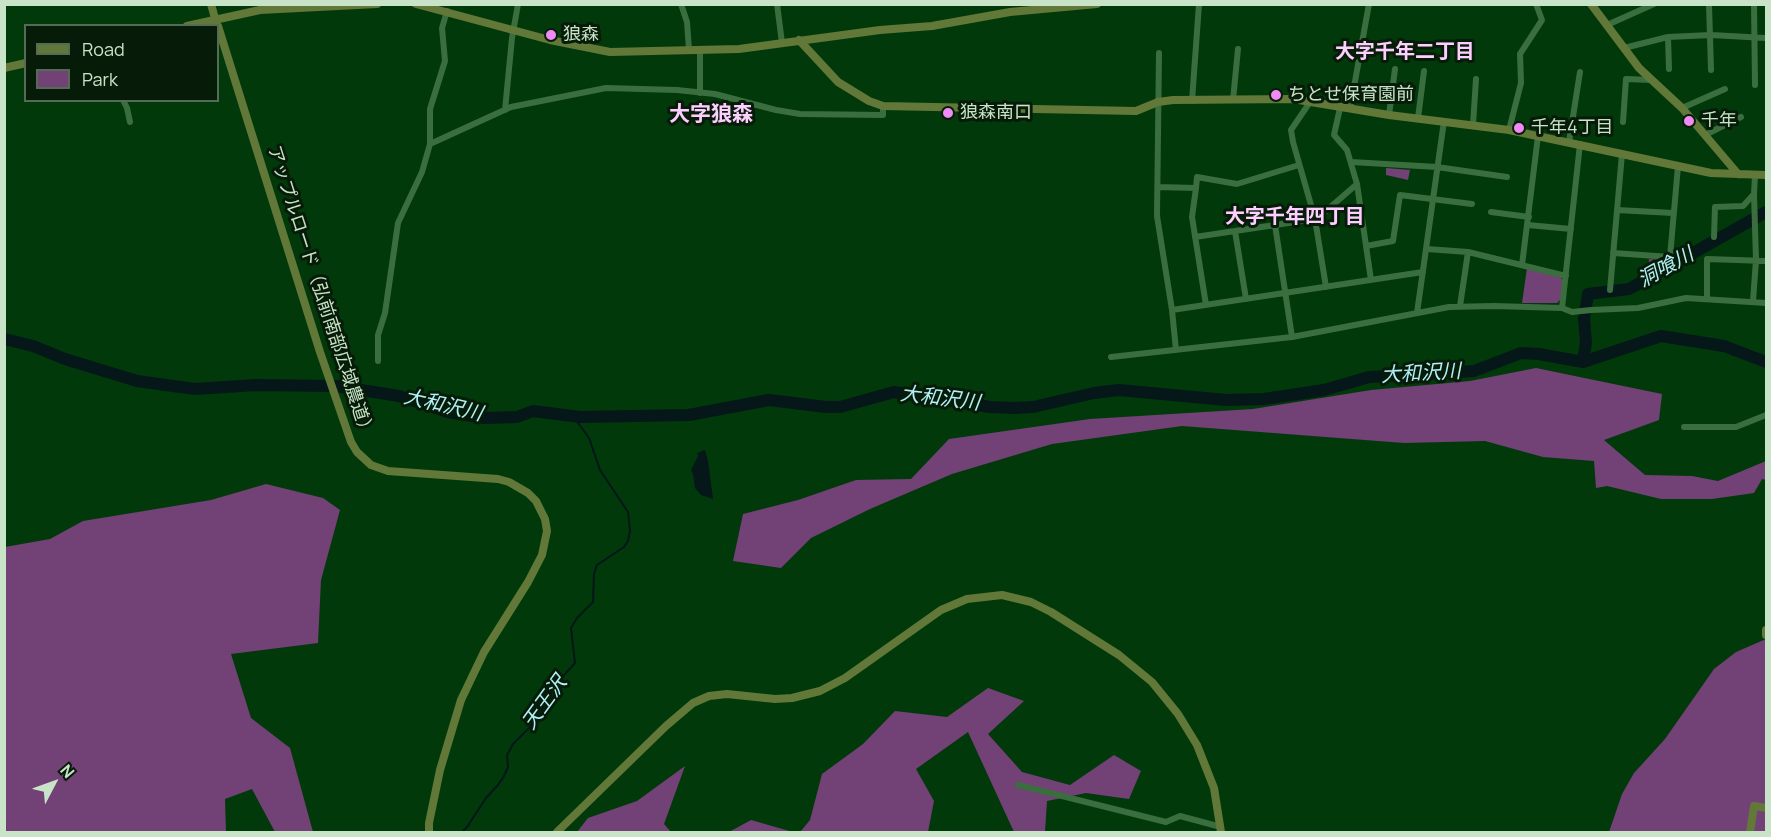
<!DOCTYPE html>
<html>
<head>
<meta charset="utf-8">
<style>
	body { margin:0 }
	#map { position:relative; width:1771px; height:837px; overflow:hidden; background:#02390b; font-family:Manrope,sans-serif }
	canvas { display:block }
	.frame { position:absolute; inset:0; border:6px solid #c8e3c8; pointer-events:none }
	.legend { position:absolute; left:24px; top:24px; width:195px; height:78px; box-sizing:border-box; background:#071c08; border:2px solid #546c55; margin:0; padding:8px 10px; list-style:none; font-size:18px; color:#c8e3c8 }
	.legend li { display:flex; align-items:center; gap:12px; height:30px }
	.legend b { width:30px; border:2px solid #546c55 }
	.north { position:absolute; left:24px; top:753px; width:60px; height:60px; -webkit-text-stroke:4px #071c08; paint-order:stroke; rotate:49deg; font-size:16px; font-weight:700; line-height:24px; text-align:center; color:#c8e3c8 }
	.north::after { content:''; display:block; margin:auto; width:21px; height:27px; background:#c8e3c8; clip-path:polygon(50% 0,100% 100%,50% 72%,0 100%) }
</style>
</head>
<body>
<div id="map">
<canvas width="1771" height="837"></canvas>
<div class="frame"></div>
<ul class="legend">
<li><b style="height:8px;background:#617838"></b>Road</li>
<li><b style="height:16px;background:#724175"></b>Park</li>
</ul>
<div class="north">N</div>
</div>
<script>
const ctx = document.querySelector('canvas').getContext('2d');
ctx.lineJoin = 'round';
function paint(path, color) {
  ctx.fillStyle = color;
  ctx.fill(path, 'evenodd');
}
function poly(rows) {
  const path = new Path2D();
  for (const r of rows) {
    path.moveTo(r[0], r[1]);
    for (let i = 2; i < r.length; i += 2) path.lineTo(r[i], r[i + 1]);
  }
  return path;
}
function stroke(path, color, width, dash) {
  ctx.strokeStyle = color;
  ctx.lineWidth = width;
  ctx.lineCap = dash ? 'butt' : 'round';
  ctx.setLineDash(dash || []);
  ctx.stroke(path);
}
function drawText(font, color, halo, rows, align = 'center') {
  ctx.font = font + ' Manrope,"Noto Sans JP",sans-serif';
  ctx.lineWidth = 6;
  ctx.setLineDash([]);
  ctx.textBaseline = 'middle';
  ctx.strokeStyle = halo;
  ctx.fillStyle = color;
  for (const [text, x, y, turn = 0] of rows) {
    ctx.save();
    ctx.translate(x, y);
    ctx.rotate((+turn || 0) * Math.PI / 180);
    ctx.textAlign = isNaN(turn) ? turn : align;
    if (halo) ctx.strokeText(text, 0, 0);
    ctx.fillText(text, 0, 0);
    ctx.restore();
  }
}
paint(poly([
	[1386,168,1410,170,1408,180,1386,175],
	[1649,259,1665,260,1665,268,1648,276],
	[1527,268,1560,277,1563,280,1561,299,1557,303,1522,303],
	[1536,368,1662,394,1659,420,1604,440,1645,475,1692,476,1718,481,1766,461,1766,480,1762,479,1754,493,1712,499,1661,499,1607,486,1596,488,1594,461,1543,457,1485,441,1404,443,1182,426,1052,444,952,474,870,509,811,538,781,568,733,561,743,514,798,500,856,480,911,479,949,439,1090,419,1253,409,1371,390,1470,381],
	[266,484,323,498,340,510,321,580,318,643,231,654,251,718,290,748,313,832,275,832,252,789,225,799,226,832,5,832,5,547,50,539,83,521,211,500],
	[1766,639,1766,832,1609,832,1622,794,1634,773,1665,739,1714,669,1736,652],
	[988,688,1024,701,988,734,1022,772,1070,785,1114,755,1141,771,1129,799,1086,793,1047,801,1045,832,1014,832,968,732,916,769,934,801,928,832,800,832,810,820,822,774,863,744,895,711,947,717],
	[685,766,664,824,671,832,577,832,588,818,637,801],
	[751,820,793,832,729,832]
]), '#724175');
paint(poly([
	[705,450,708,461,713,499,701,495,695,488,693,474,691,470,698,456,697,453]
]), '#051719');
stroke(poly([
	[462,832,467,827,486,798,498,785,504,776,508,767,507,755,513,744,537,720,556,684,575,663,571,628,577,618,593,602,594,574,597,565,624,547,628,541,630,531,628,512,600,470,589,438,573,416]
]), '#051719', 2);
stroke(poly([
	[4,339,33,346,65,359,137,381,195,389,256,385,336,386,399,396,448,412,484,418,517,417,533,411,580,417,689,415,769,400,826,407,840,407,894,392,990,407,1015,408,1033,407,1094,393,1119,390,1226,400,1264,399,1324,390,1369,377,1474,371,1521,353,1539,354,1583,362,1661,336,1724,346,1766,362],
	[1583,362,1586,342,1584,319,1588,294,1629,289,1766,212]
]), '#051719', 12);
stroke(poly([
	[681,4,687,22,689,50],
	[777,4,782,43],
	[1709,4,1711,70],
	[1754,4,1755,85],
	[1607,25,1654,4],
	[1668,37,1669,69],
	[1624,48,1668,37,1711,35,1766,38],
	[1159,53,1157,216,1172,310,1176,350],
	[700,93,700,50],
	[123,100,127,108,130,122],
	[1233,100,1238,49],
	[1192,101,1199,4],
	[1310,102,1291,130,1293,142,1315,219,1326,287],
	[1340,108,1334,135,1347,150,1357,184,1371,280],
	[1682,108,1725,89],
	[1350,109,1369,4],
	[505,110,512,38,518,4],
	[1389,115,1395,69],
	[1418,118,1424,71],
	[1623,122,1626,79,1651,80],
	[1473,125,1476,79],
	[1509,130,1521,83,1520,54,1542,20,1536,4],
	[1705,135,1741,117],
	[1569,142,1580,72],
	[430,144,511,107,606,88,677,90,715,94,776,110,800,114,883,115,883,106],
	[1351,162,1437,167,1507,177],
	[1158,187,1196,188,1192,217,1206,305],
	[1196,188,1197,177,1237,184,1299,165],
	[1617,210,1673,213],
	[1491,212,1529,217],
	[1275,225,1292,337],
	[1528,225,1571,229],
	[1235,231,1246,299],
	[1195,237,1315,219,1320,216,1357,184],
	[1714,237,1715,207,1743,206,1754,194,1755,175],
	[1366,246,1393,241,1400,195,1472,204],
	[1427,249,1468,252,1566,276],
	[1613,253,1670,257,1678,166],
	[1522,265,1538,136],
	[1610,290,1622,154],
	[1707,299,1707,259,1766,261],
	[1753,301,1756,260,1754,194],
	[1460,306,1468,252],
	[1562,308,1580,144],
	[1172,310,1423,272],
	[1417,313,1444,121],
	[1111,357,1292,337,1449,307,1494,306,1562,308,1572,312,1591,310,1638,308,1686,298,1766,303],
	[378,361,378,335,385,313,398,223,422,172,430,144,430,109,445,61,442,28,447,11],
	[1684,427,1736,427,1766,415],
	[1018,785,1166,822,1180,816,1221,827]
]), '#3b6e3e', 6);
stroke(poly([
	[211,4,216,22],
	[416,4,550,40,610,52,739,49,880,30,932,26,1010,12,1097,4],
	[1591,4,1639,68,1682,108,1738,174],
	[187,26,260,10,377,4],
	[218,26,320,352,351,442,357,452,371,465,388,471,498,479,509,482,528,493,536,501,545,519,547,531,542,555,528,582,484,652,461,700,440,770,429,823,429,832],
	[799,40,838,82,869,101,883,106,1136,111,1158,102,1173,100,1293,99,1389,115,1509,130,1711,173,1766,175],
	[4,68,26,63],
	[1766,630,1766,635],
	[557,832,666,726,693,703,709,696,727,694,775,699,792,698,820,691,845,678,941,610,967,599,1002,595,1031,602,1051,612,1119,655,1152,682,1178,714,1197,745,1214,788,1221,832],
	[1750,832,1754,806,1766,808]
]), '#617838', 8);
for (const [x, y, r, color] of [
	[551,35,6,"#f08bf6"],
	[1276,95,6,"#f08bf6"],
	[948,113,6,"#f08bf6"],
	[1689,121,6,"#f08bf6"],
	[1519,128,6,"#f08bf6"]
]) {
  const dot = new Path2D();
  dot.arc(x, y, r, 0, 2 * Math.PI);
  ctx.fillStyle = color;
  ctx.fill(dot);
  stroke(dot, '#071c08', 2);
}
drawText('18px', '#c8e3c8', '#071c08', [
	["狼森",563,35],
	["ちとせ保育園前",1288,95],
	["狼森南口",960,113],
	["千年",1701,121],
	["千年4丁目",1531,128]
], 'left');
drawText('18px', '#c8e3c8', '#071c08', [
	["アップルロード（弘前南部広域農道）",320,292,72]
]);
drawText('bold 20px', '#fccffe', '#071c08', [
	["大字千年二丁目",1405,52],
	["大字千年四丁目",1295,217]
]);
drawText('italic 20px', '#b3f0f8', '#071c08', [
	["洞喰川",1666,268,-29],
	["大和沢川",1421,374,-3],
	["大和沢川",940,399,7],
	["大和沢川",443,406,13],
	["天王沢",545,703,-54]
]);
drawText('bold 21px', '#fccffe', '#071c08', [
	["大字狼森",711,115]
]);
</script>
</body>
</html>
